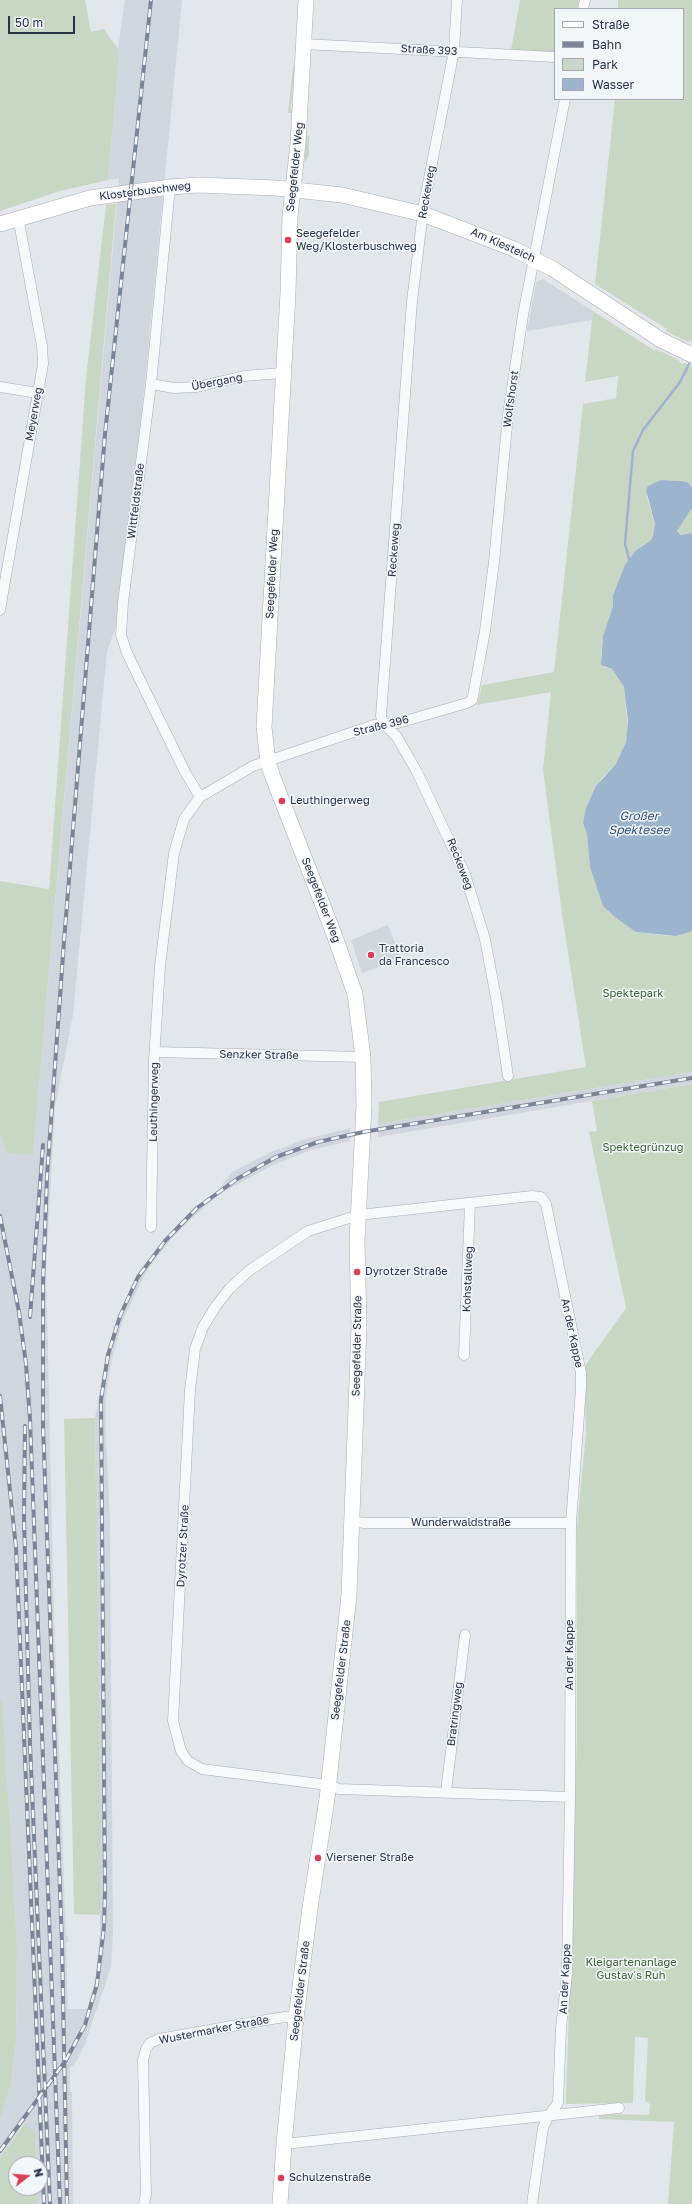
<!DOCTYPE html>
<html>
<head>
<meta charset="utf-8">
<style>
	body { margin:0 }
	#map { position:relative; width:692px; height:2204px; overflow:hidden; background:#e3e7ec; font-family:"Golos Text",sans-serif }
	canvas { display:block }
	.legend { position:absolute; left:554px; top:8px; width:130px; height:92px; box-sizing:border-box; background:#f3f6f9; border:1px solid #a2a8b1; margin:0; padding:5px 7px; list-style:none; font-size:12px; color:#293346 }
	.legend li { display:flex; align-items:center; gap:8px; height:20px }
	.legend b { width:20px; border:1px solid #a2a8b1 }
	.north { position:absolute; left:8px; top:2156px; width:40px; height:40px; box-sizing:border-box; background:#f3f6f9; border:1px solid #a2a8b1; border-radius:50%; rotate:73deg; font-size:11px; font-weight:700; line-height:16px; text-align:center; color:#293346 }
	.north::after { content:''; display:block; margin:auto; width:14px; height:18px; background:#d94056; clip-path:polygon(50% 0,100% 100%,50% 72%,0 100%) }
	.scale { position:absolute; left:8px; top:16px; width:67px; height:18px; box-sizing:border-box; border:2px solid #293346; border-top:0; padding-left:5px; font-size:12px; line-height:14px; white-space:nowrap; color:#293346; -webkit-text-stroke:3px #f3f6f9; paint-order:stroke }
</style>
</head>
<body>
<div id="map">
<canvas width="692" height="2204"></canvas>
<ul class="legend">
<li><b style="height:5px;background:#fff"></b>Straße</li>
<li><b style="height:5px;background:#7b8597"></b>Bahn</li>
<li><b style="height:11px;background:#c8d7c3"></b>Park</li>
<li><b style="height:11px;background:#9cb4ce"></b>Wasser</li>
</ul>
<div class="north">N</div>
<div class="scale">50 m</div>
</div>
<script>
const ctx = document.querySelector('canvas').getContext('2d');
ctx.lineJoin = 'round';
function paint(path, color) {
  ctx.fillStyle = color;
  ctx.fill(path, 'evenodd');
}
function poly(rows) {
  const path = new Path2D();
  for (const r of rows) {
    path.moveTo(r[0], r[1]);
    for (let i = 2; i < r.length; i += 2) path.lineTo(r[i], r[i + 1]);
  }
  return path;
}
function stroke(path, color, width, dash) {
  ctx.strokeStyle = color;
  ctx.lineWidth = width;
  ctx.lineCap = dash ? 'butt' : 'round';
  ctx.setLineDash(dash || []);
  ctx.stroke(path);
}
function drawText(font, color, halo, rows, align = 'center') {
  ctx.font = font + ' "Golos Text",sans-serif';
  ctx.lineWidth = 3;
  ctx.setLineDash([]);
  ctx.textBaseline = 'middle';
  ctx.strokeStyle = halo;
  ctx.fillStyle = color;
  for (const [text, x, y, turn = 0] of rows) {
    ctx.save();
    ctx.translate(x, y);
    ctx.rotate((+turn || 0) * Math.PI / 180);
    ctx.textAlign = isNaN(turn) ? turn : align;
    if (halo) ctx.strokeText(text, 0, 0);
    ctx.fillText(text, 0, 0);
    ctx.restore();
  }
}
paint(poly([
	[125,0,182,0,145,382,116,627,107,651,73,1015,55,1107,46,1268,54,1615,66,1936,68,1936,68,1943,66,1943,68,2009,87,2009,95,1982,100,1933,95,1418,106,1354,114,1328,138,1274,163,1242,188,1214,218,1190,232,1172,271,1152,306,1139,350,1128,350,1141,311,1150,273,1165,220,1194,192,1218,172,1238,148,1269,138,1288,122,1323,111,1363,106,1396,106,1436,110,1518,113,1934,111,1967,85,2044,74,2066,70,2067,70,2092,72,2092,73,2204,37,2204,37,2188,40,2188,40,2164,36,2164,35,2132,24,2123,0,2158,0,2121,11,2084,16,2042,17,1943,0,1701,0,1134,6,1153,33,1154,119,178,108,180,120,49,118,49],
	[543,279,593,311,592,320,527,331,536,282],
	[388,925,401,959,362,973,351,940],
	[692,1072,692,1084,378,1137,378,1124]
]), '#d1d6de');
paint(poly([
	[0,0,85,0,91,32,104,29,118,49,120,49,108,180,60,191,0,211],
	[520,0,579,0,577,9,555,9,555,52,511,50],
	[618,0,692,0,692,341,688,342,666,331,667,329,595,284,615,99,683,99,683,9,618,9],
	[293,67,297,67,294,72,291,108,293,113,288,113],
	[305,136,309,136,309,155,305,163],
	[116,204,33,1155,6,1153,0,1134,0,881,49,889,86,378,106,205],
	[593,311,655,351,656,349,679,360,681,364,685,363,692,366,692,487,679,481,661,480,647,497,655,525,653,536,650,541,635,551,629,559,613,595,613,606,603,636,601,657,604,667,612,669,624,687,628,730,623,753,616,764,601,779,588,803,583,823,587,834,590,867,599,894,608,911,636,932,669,936,692,931,692,1072,378,1124,379,1102,586,1067,562,914,543,770,551,692,477,705,482,685,554,672,583,404,616,398,618,376,585,382],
	[692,508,692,533,680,535,677,533,678,528],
	[692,1084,692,2204,668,2204,674,2122,599,2119,599,2115,609,2114,649,2115,650,2104,645,2101,648,2038,635,2037,633,2103,566,2104,577,1734,577,1527,586,1433,584,1367,626,1308,589,1132,597,1131,592,1101],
	[95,1418,101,1854,100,1915,74,1914,64,1419],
	[0,1701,2,1701,17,1943,16,2042,11,2084,0,2121],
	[25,2123,35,2132,36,2164,16,2164,16,2188,37,2188,37,2204,0,2204,0,2158]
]), '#c8d7c3');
paint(poly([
	[661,480,679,481,687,482,692,487,692,508,677,531,680,535,692,533,692,931,676,936,636,932,615,917,603,906,590,867,587,834,583,823,586,808,596,786,616,764,626,742,628,721,624,687,612,669,601,665,603,636,613,606,613,595,625,565,635,551,650,541,653,536,655,524,646,490,648,486]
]), '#9cb4ce');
stroke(poly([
	[629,559,625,544,633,451,643,430,680,382,691,360]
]), '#9cb4ce', 2.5);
const street = poly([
	[457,0,454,51,424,204,412,301,381,716,383,723,397,737,417,772,465,874,485,939,497,1003,508,1076],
	[583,9,585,0],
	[304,44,555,57],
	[170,187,151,384,123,603,121,635,127,653,158,717,185,772,200,797],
	[151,384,174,388,197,387,244,376,282,373],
	[0,387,38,393],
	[0,610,43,364,42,346,18,217],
	[155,1052,363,1057],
	[151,1227,154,1060,160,966,174,853,184,819,200,797,253,766,374,725,398,723,467,703,472,700,473,696,485,631,494,562,508,415,523,315,565,99],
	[464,1355,470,1204],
	[351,1521,364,1523,571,1523],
	[446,1792,465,1635],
	[284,2144,619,2108],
	[144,2204,146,2194,143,2060,146,2049,150,2043,159,2039,260,2021,285,2017,296,2018],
	[532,2204,543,2128,549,2115,558,2103,561,2028,567,1974,570,1797,571,1523,581,1388,581,1373,546,1204,541,1197,532,1196,359,1215,308,1231,250,1270,230,1288,216,1306,203,1327,195,1349,190,1390,173,1721,181,1751,188,1761,202,1769,328,1785,339,1789,570,1797]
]);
const secondary = poly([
	[0,224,90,198,170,187,198,185,276,188,342,195,423,214,514,249,553,269,661,340,692,355],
	[280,2204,284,2144,296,2018,310,1908,327,1799,349,1595,359,1327,357,1242,364,1106,363,1057,355,994,334,934,272,775,268,762,264,727,288,293,290,216,298,143,306,0]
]);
stroke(street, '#a7adb7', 11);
stroke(secondary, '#a7adb7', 16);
stroke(street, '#f6f8fa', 10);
stroke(secondary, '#fff', 15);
const rail = poly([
	[0,1216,19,1312,26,1364,30,1419,60,2204],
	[30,1317,43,1145],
	[0,1396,16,1548,44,2204],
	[25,1426,24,1518,30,1744,50,2204],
	[0,2151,66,2060,85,2025,97,1984,104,1927,105,1890,101,1400,108,1355,120,1316,138,1277,165,1241,197,1208,237,1179,276,1157,318,1142,363,1132,692,1078],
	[67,2204,62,1944,43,1425,43,1284,47,1176,64,941,105,434,151,0]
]);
stroke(rail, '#7b8597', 4);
stroke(rail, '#f3f6f9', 2.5, [8]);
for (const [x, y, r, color] of [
	[288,240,4,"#d94056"],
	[282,801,4,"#d94056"],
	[371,955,4,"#d94056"],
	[357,1272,4,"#d94056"],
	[318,1858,4,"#d94056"],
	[281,2178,4,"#d94056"]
]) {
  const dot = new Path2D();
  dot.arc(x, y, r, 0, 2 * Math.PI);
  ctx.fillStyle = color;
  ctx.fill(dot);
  stroke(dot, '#f3f6f9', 1.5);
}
drawText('11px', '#293346', '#f3f6f9', [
	["Straße 393",429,50,3],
	["Seegefelder Weg",295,167,-84],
	["Klosterbuschweg",145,191,-7],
	["Reckeweg",427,192,-80],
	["Am Kiesteich",503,245,24],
	["Übergang",217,382,-11],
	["Wolfshorst",511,399,-82],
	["Meyerweg",34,414,-80],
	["Wittfeldstraße",136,501,-83],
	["Reckeweg",394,550,-86],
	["Seegefelder Weg",272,574,-87],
	["Straße 396",381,726,-14],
	["Reckeweg",460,864,69],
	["Seegefelder Weg",321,900,69],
	["Senzker Straße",259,1055,1],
	["Leuthingerweg",154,1102,-89],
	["Kohstallweg",468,1279,-88],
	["An der Kappe",572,1333,78],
	["Seegefelder Straße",357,1346,-89],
	["Wunderwaldstraße",461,1523],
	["Dyrotzer Straße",183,1546,-87],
	["An der Kappe",570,1655,-90],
	["Seegefelder Straße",341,1670,-83],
	["Bratringweg",455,1714,-83],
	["An der Kappe",565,1979,-87],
	["Seegefelder Straße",300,1991,-83],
	["Wustermarker Straße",214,2030,-11]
]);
drawText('11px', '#293346', '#f3f6f9', [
	["Seegefelder",296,234],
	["Weg/Klosterbuschweg",296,247],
	["Leuthingerweg",290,801],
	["Trattoria",379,949],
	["da Francesco",379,962],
	["Dyrotzer Straße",365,1272],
	["Viersener Straße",326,1858],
	["Schulzenstraße",289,2178]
], 'left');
drawText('11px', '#3d6335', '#f3f6f9', [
	["Spektepark",633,994],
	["Spektegrünzug",643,1148],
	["Kleigartenanlage",631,1963],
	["Gustav´s Ruh",631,1976]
]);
drawText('italic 12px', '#30527e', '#f3f6f9', [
	["Großer",639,816],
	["Spektesee",639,830]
]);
</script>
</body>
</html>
